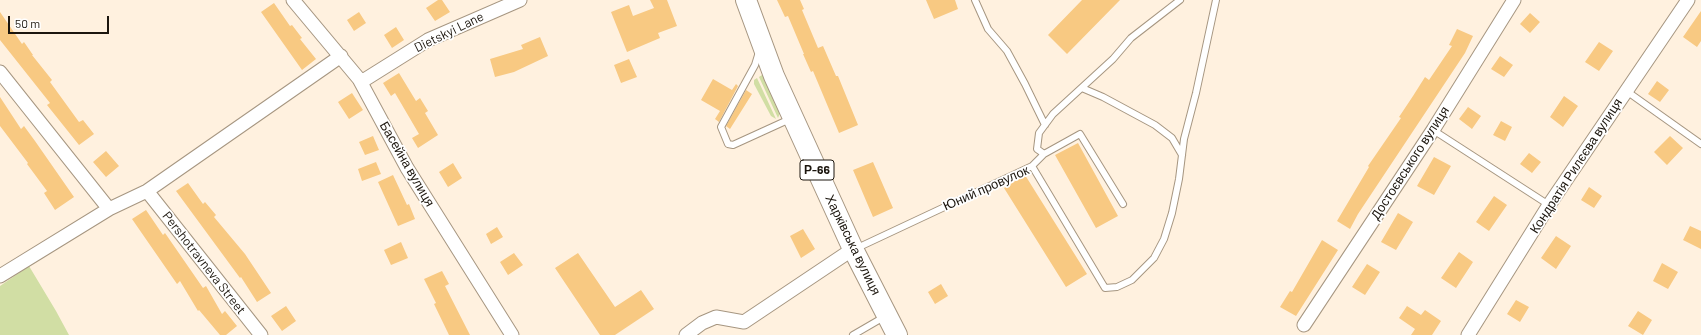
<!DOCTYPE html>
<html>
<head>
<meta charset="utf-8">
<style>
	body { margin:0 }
	#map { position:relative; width:1701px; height:335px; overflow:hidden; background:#fff1df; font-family:Barlow,sans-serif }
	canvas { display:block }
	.scale { position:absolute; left:8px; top:16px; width:101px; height:18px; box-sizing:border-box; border:2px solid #1c160e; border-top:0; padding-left:5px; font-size:12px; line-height:14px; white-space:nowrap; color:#1c160e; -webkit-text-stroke:3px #fff; paint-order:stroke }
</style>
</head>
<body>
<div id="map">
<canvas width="1701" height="335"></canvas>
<div class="scale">50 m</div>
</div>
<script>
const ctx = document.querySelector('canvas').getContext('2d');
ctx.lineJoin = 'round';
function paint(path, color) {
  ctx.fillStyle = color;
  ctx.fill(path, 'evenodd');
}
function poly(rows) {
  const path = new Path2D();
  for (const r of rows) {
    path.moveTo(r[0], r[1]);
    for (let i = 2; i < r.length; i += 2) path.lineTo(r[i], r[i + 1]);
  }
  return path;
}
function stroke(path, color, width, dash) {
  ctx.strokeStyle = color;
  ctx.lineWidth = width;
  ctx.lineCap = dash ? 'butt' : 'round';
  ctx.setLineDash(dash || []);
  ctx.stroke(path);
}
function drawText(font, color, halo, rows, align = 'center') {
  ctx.font = font + ' Barlow,sans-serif';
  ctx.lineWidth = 3.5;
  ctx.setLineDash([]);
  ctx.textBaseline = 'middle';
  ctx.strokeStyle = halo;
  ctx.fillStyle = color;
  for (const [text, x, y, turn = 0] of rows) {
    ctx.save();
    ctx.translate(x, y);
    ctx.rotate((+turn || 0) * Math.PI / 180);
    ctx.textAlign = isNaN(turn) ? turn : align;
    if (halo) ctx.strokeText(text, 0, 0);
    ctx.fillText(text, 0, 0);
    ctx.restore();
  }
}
paint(poly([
	[762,75,765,77,781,111,778,118,759,77],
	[757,78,776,119,771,116,754,84,754,80],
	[29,266,56,311,69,335,0,335,0,286]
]), '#d1dea4');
paint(poly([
	[438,0,442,0,450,12,435,21,426,8],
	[650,0,667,0,677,26,658,33,660,38,627,52,611,12,629,5,633,16,654,8],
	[777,0,800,0,804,9,802,10,818,48,823,46,836,76,838,76,858,125,839,133,813,71,811,72,803,54,804,54,788,16,785,17],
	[926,0,955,0,958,9,934,19],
	[1082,0,1120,0,1067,54,1048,35],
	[274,3,290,26,292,25,302,38,300,39,316,59,302,70,261,12],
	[1701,11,1701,41,1697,47,1683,37],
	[0,12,22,44,24,42,33,55,32,55,52,80,50,82,79,122,83,120,94,134,79,145,47,105,50,103,0,40],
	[359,12,366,23,354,31,347,20],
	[1530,13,1540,22,1530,33,1520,24],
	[396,27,404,40,392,48,384,35],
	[1457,29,1473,36,1465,53,1358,214,1350,229,1337,221,1369,167,1368,166,1401,118,1399,117,1413,96,1425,77,1429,80,1452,46,1449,45],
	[540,37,548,56,514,72,495,77,490,59,523,49,521,45],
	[1599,42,1613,51,1599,71,1585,62],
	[1500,56,1513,65,1504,77,1491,69],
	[629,59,637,77,621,83,614,65],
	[399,73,416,101,420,98,428,111,425,113,438,135,418,148,412,138,419,134,395,93,391,96,383,83],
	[713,79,732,90,736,84,738,86,719,122,715,119,720,111,701,100],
	[1657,81,1669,90,1660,102,1648,94],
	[746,90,752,94,730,129,726,126],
	[352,93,363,110,349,119,338,102],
	[1564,96,1578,106,1563,127,1550,117],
	[0,97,21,129,24,126,35,141,74,197,55,210,44,193,47,191,27,164,28,163,0,126],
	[1468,107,1481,116,1472,129,1459,119],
	[1501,121,1512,127,1505,141,1493,135],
	[373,136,379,150,365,155,359,142],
	[1670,136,1683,148,1667,165,1654,152],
	[1078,143,1118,216,1096,228,1055,155],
	[106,151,119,166,106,177,93,162],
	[1529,153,1541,162,1532,173,1520,164],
	[1434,157,1451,166,1434,195,1417,186],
	[376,162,381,174,362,181,358,169],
	[873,162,893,208,873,217,853,170],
	[453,163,462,178,448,187,439,172],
	[393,175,407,205,409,204,415,219,398,226,378,182],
	[1025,175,1087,274,1066,287,1004,188],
	[188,183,203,204,205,202,216,215,214,217,245,254,271,293,257,302,241,277,240,278,176,191],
	[1589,187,1602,196,1594,208,1581,200],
	[1494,196,1507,205,1489,231,1476,222],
	[146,210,163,235,165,233,203,288,206,286,222,314,225,311,237,326,226,335,220,335,199,310,198,311,180,281,177,284,132,219],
	[1398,213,1413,222,1396,250,1381,242],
	[1690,226,1701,231,1701,249,1683,240],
	[497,227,503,237,491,244,486,234],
	[803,229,815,249,801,258,790,236],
	[1556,236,1571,246,1556,269,1541,258],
	[1322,240,1338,250,1296,316,1280,307,1290,291,1292,292],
	[401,242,408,258,391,265,384,250],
	[1459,252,1473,262,1456,288,1441,278],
	[514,253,523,265,508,275,500,262],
	[578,253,615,307,641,290,654,309,615,335,600,335,555,268],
	[1662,263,1678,272,1668,289,1653,281],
	[1367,264,1380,272,1365,295,1352,287],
	[442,271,449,284,445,286,470,335,449,335,434,304,436,303,424,279],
	[941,284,948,296,935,304,928,292],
	[1516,300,1529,307,1520,322,1507,314],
	[286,306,296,321,282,331,271,316],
	[1407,306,1421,315,1425,310,1441,321,1432,335,1411,335,1415,329,1399,318],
	[1638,311,1652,320,1643,335,1628,326]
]), '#f8c982');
const service = poly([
	[975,0,988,29,1007,51,1025,84,1045,125],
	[759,52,755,65,721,127,728,144,733,145,790,119],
	[1082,88,1103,97,1155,125,1172,138,1182,155],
	[1625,90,1701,144],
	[1433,130,1549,205],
	[1044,154,1037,149,1039,133,1053,114,1113,59,1131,38,1180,0],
	[1032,166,1044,154,1080,134,1123,204],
	[855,249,1032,166,1105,288,1117,287,1132,280,1154,258,1164,239,1172,213,1179,179,1184,139,1196,93,1216,0],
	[853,335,884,317]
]);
const minor = poly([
	[293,0,359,79,407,168,512,335],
	[0,72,109,209],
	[361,82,428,40,520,0],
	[147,191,261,335],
	[0,276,109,209,147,191,341,56],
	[1304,325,1433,130,1514,0],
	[686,335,702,323,716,317,744,322,853,249],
	[1468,335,1549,205,1688,0]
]);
const primary = poly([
	[746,0,774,76,853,249,897,335]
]);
stroke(service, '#a69681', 8);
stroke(minor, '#a69681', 15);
stroke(primary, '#a69681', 22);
stroke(service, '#fff', 6);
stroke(minor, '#fff', 13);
stroke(primary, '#fff', 20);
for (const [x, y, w] of [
	[817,170,34]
]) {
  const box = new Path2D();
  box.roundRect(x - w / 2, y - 10, w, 20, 3);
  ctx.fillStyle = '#fff';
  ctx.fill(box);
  stroke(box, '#1c160e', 1);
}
drawText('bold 12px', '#1c160e', null, [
	["Р-66",817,170]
]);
drawText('13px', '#1c160e', '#fff', [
	["Dietskyi Lane",449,32,-26],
	["Достоєвського вулиця",1410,163,-57],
	["Басейна вулиця",407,164,60],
	["Кондратія Рилєєва вулиця",1576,166,-57],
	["Юний провулок",986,188,-24],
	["Харківська вулиця",853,245,64],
	["Pershotravneva Street",204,263,52]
]);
</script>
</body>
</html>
